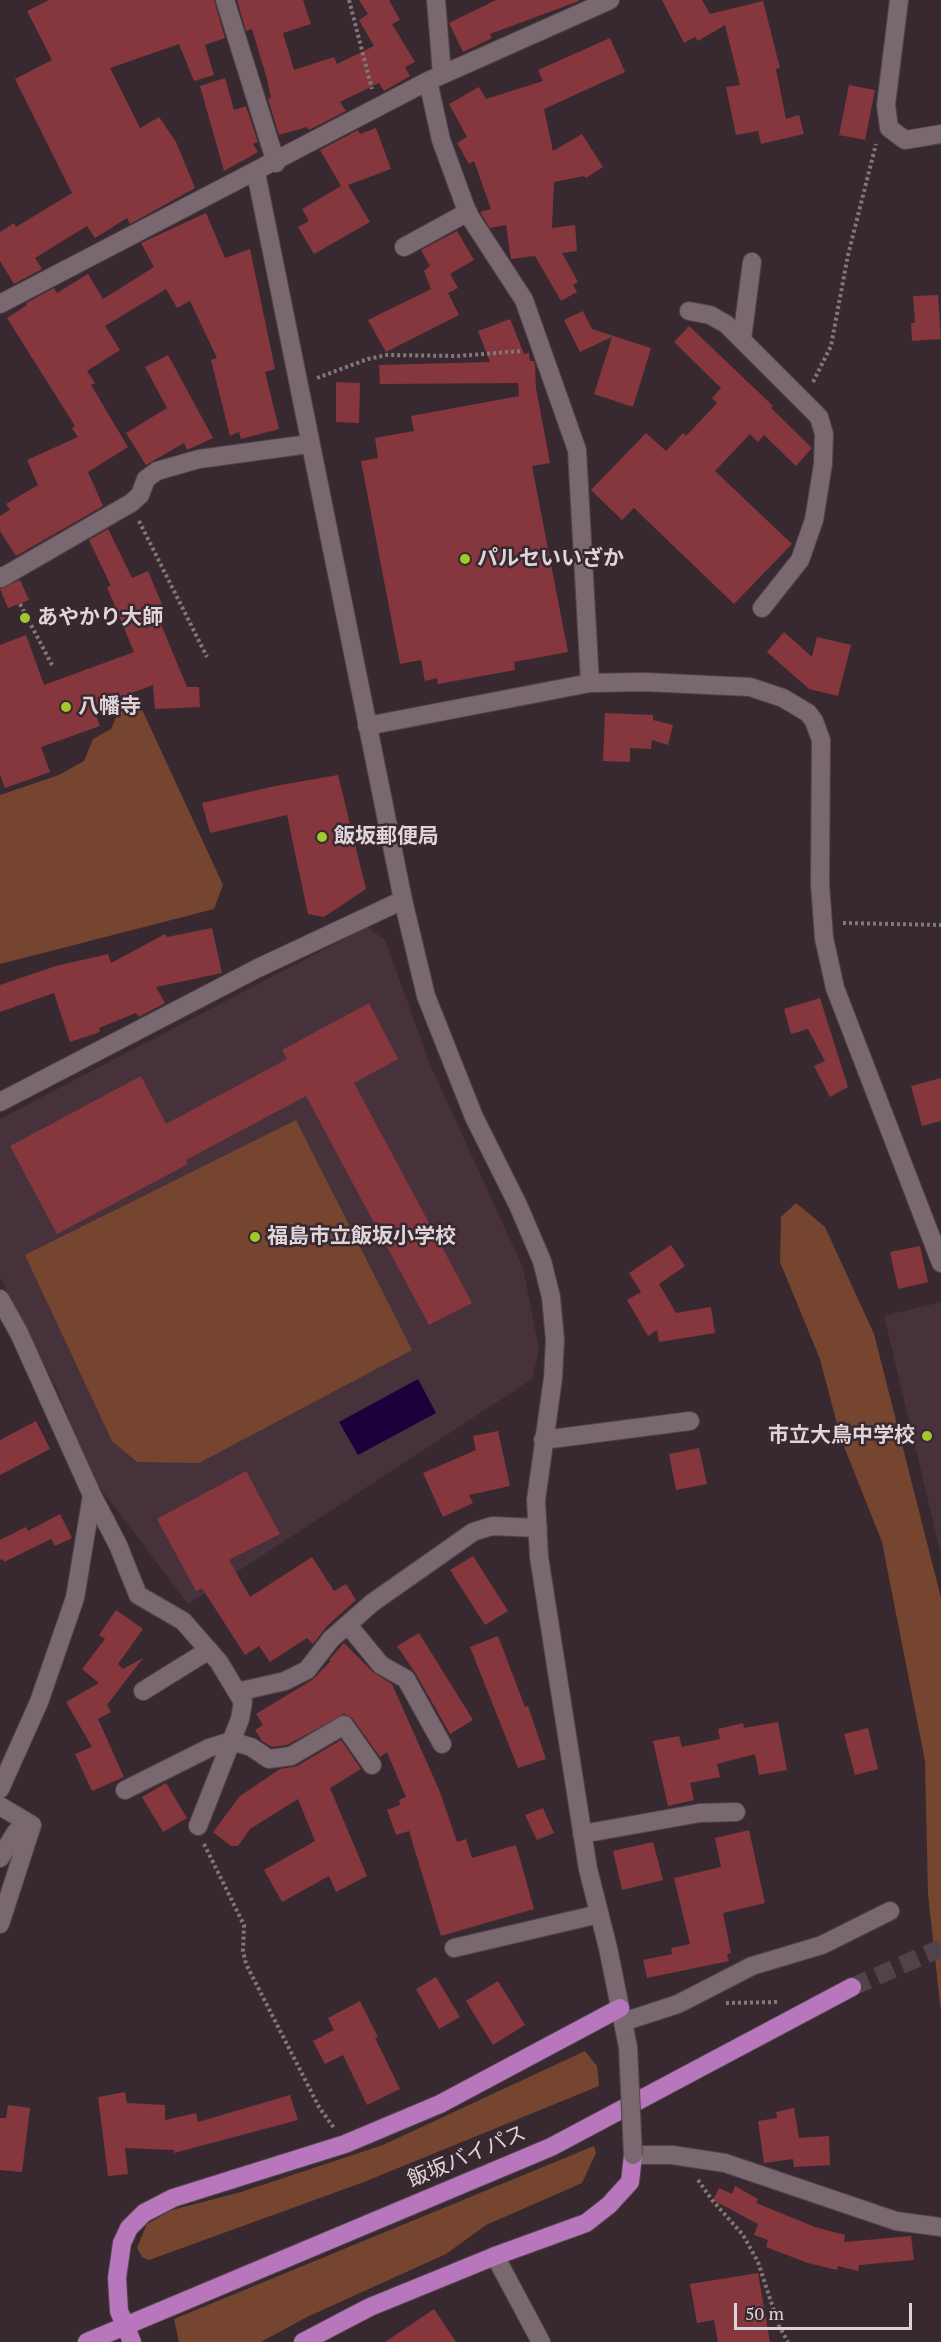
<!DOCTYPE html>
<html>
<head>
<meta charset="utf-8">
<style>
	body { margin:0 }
	#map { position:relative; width:941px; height:2342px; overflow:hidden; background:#382930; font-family:"PT Serif",serif }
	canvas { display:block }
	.scale { position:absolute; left:734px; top:2303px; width:178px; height:27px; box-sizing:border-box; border:3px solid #dfd5d9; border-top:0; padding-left:8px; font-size:18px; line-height:21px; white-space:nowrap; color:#dfd5d9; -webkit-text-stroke:4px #382930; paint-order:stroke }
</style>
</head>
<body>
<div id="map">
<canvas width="941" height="2342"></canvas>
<div class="scale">50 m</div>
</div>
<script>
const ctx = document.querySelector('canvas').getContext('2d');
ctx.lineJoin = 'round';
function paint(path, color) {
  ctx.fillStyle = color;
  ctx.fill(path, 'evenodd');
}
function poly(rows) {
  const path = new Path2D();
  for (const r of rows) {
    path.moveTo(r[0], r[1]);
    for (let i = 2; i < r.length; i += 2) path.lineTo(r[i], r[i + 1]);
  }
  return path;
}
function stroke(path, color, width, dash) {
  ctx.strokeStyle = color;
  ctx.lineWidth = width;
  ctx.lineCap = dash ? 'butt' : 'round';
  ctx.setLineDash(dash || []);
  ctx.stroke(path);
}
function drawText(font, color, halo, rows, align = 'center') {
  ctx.font = font + ' "PT Serif","Noto Sans JP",serif';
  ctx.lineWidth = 5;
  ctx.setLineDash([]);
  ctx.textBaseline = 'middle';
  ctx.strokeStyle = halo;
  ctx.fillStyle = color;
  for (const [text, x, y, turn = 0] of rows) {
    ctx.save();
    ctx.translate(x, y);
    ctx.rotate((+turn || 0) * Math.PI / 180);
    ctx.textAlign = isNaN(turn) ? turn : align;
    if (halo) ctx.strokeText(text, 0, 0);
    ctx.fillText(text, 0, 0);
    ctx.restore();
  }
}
paint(poly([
	[367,927,385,940,429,1062,523,1268,539,1349,532,1379,188,1604,91,1476,58,1391,0,1277,0,1119],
	[941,1302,941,1555,884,1316]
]), '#47323b');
paint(poly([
	[139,703,223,885,214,909,0,964,0,795,59,775,84,761,93,739,111,729,120,708],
	[296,1120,412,1350,199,1463,137,1462,112,1441,25,1255],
	[796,1203,825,1227,874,1334,941,1598,941,2012,928,1894,925,1761,882,1542,841,1439,820,1359,780,1262,781,1217],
	[585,2051,597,2066,599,2086,364,2182,149,2260,142,2257,137,2248,147,2224,172,2210,241,2192,383,2145],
	[594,2146,596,2153,582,2183,486,2225,446,2254,307,2317,261,2342,179,2342,174,2319]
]), '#764530');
paint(poly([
	[418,1379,436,1413,358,1455,339,1422]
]), '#1c003c');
paint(poly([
	[49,0,214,0,225,38,205,45,214,75,194,81,179,44,110,68,140,128,159,117,176,142,195,188,130,224,127,218,95,238,87,226,35,258,42,269,14,284,0,261,0,232,14,223,16,227,72,193,15,79,52,60,27,11],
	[237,0,303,0,311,24,283,33,294,70,334,57,337,64,374,46,359,20,368,14,359,0,389,0,400,20,392,24,415,62,405,67,410,76,384,91,379,83,340,102,346,111,309,130,307,127,279,135,268,99,271,98,267,79,252,29,246,31],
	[496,0,579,0,579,1,490,34,492,38,463,52,449,23],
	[662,0,702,0,710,14,763,1,780,68,776,69,786,119,799,115,804,134,761,144,758,131,736,135,726,87,740,85,725,25,698,41,695,37,684,43],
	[610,38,625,72,544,109,553,151,582,134,603,167,586,178,584,176,554,182,552,228,575,225,577,251,562,253,578,282,573,285,577,292,561,301,535,256,511,259,506,225,490,228,480,212,491,209,474,161,469,164,457,143,467,137,449,104,479,87,486,99,543,81,538,70],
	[225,78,234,110,246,106,258,142,253,144,258,152,224,171,200,86],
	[849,85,875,90,865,140,839,135],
	[376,128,391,169,348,185,370,222,314,254,298,227,309,221,302,209,341,186,320,150,358,130,360,134],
	[206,213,225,258,250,249,275,369,265,372,279,429,241,439,239,432,230,436,211,360,217,358,190,301,177,308,166,289,105,326,120,350,87,371,95,383,91,385,128,447,88,472,103,506,16,556,0,531,0,516,10,510,6,504,38,485,27,460,78,437,72,428,75,426,7,318,27,305,26,303,54,288,57,293,88,274,103,299,154,267,141,243],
	[457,231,474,260,450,274,458,288,448,293,459,315,386,352,368,320,431,289,424,271,430,266,421,250],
	[938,295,941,339,912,341,911,323,915,323,913,296],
	[583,311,592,329,651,348,633,407,594,394,612,337,580,352,564,320],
	[510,319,524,354,529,353,530,361,534,361,535,365,536,388,550,463,532,466,568,652,514,662,515,670,438,684,437,678,425,681,421,660,400,664,361,461,378,458,375,438,414,431,411,416,519,396,518,383,380,384,379,365,490,362,478,331],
	[689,326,773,406,771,408,812,448,796,466,764,435,758,442,750,434,715,471,792,544,734,604,634,508,622,520,591,490,646,433,666,451,683,433,686,436,717,403,712,398,721,388,674,342],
	[168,355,213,438,187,450,184,443,146,465,126,433,167,408,145,367],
	[336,382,360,383,359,423,336,422],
	[108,529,132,578,148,571,163,607,155,610,187,687,199,687,200,707,155,709,153,685,93,707,100,726,41,747,50,772,5,788,0,775,0,645,26,635,44,685,134,652,107,587,111,586,89,540],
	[20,580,29,600,8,608,0,589],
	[784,632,812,657,817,637,851,645,838,696,809,689,767,652],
	[605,713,653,715,653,720,673,725,668,745,652,740,651,749,630,748,630,762,603,761],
	[338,775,366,889,324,917,308,914,287,815,210,833,202,803,275,786],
	[212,928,222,973,156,987,165,1003,139,1017,136,1013,99,1028,100,1032,70,1042,54,993,0,1012,0,985,56,966,108,954,111,963,165,934,167,937],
	[820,998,848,1087,830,1097,814,1066,825,1061,808,1029,791,1034,784,1009],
	[369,1003,398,1059,354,1083,472,1303,429,1325,306,1096,186,1160,188,1164,57,1234,10,1146,141,1076,166,1124,287,1059,282,1050],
	[941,1078,941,1121,922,1126,911,1086],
	[671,1245,685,1266,659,1284,676,1313,711,1307,715,1333,659,1342,657,1330,648,1336,627,1300,641,1292,629,1273],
	[920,1246,928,1282,898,1289,890,1252],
	[36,1421,50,1449,0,1475,0,1440],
	[498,1431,510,1486,469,1495,473,1503,443,1517,423,1473,476,1450,473,1436],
	[699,1448,707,1484,676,1490,669,1454],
	[246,1471,280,1534,229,1560,250,1597,312,1557,334,1591,346,1584,356,1600,327,1626,313,1644,307,1638,270,1662,259,1646,245,1655,202,1588,196,1591,157,1519],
	[60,1514,72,1538,55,1546,51,1539,4,1562,3,1559,0,1560,0,1540,26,1527,28,1531],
	[473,1556,508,1611,485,1625,450,1570],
	[116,1610,143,1629,118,1664,123,1669,143,1658,107,1705,111,1712,98,1719,124,1777,92,1791,75,1754,92,1747,66,1702,99,1683,82,1669,105,1639,99,1635],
	[419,1633,473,1720,450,1734,416,1674,397,1646],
	[498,1636,525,1707,528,1706,546,1759,518,1768,470,1647],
	[344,1643,373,1672,392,1684,440,1792,457,1842,466,1839,472,1858,516,1845,534,1909,441,1936,409,1831,396,1835,387,1810,400,1805,399,1800,406,1797,387,1752,380,1757,353,1719,344,1714,287,1745,272,1747,262,1741,255,1730,263,1725,256,1714,312,1680,331,1661,329,1660],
	[778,1722,787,1770,759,1775,755,1754,717,1764,720,1777,690,1783,694,1800,668,1806,653,1741,679,1736,682,1747,720,1739,718,1729,743,1723,744,1728],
	[868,1728,878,1769,855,1775,844,1734],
	[341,1740,361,1769,330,1788,367,1876,336,1892,329,1876,282,1902,264,1870,315,1841,298,1799,250,1829,238,1846,231,1846,213,1832,240,1796,280,1769,297,1766],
	[166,1783,187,1818,163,1832,142,1797],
	[543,1808,554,1833,537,1840,525,1815],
	[749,1830,765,1903,723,1913,731,1953,727,1954,729,1961,647,1978,643,1960,672,1954,671,1948,690,1944,674,1878,721,1867,715,1838],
	[653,1842,663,1880,622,1890,613,1851],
	[436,1977,460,2017,439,2029,416,1989],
	[498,1981,525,2025,493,2045,466,2001],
	[360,2001,378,2037,375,2038,400,2089,367,2105,343,2055,325,2064,313,2041,334,2030,328,2018],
	[125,2092,127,2103,165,2105,165,2120,196,2113,198,2122,290,2095,298,2120,174,2153,174,2150,125,2148,128,2174,108,2176,98,2097],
	[8,2105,30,2108,22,2172,0,2170,0,2118,6,2118],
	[794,2108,799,2138,829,2136,830,2165,794,2167,793,2159,764,2163,758,2121,777,2118,776,2112],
	[735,2186,758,2199,756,2203,815,2227,845,2235,844,2242,911,2236,914,2260,859,2265,858,2271,838,2266,837,2270,808,2263,766,2247,768,2240,754,2235,758,2224,713,2200,719,2188,732,2194],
	[758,2273,770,2342,718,2342,714,2320,697,2323,690,2284],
	[434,2309,456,2342,385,2342]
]), '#85373d');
stroke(poly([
	[852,1987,941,1948]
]), '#514349', 18, [18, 9]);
const minor = poly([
	[225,0,276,163],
	[436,0,442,74],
	[899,0,886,105,889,128,905,140,941,134],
	[428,81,441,140,468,214,524,300,577,450,590,683],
	[256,173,403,900,426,996,474,1117,518,1205,542,1261,551,1297,555,1340,553,1378,536,1500,539,1557,588,1869,608,1948,628,2047],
	[404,247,468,212],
	[0,304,428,81,610,0],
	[689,311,710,315,726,324,819,417,824,434,823,464,814,520,800,560,762,608],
	[742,339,752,262],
	[0,576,1,578,131,503,140,495,146,479,157,471,199,459,309,444],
	[367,726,590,683,645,682,750,687,783,698,808,713,814,721,821,740,820,884,824,938,835,988,941,1263],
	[0,1102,258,968,403,900],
	[0,1299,19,1333,92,1495,75,1598,39,1702,0,1789],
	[543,1440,690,1421],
	[92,1495,118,1545,138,1595,183,1621,219,1662,243,1702,240,1719,198,1826],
	[348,1625,381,1665,406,1679,442,1744],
	[143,1691,209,1650],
	[237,1692,285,1681,307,1670,331,1639,372,1603,473,1532,492,1526,538,1528],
	[125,1790,209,1748,231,1741,251,1747,269,1759,291,1756,344,1725,372,1765],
	[0,1806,32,1825,16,1832,0,1858],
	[582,1834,700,1813,736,1812],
	[0,1924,32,1825],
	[454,1948,599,1914],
	[623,2022,678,2004,752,1966,822,1945,890,1911],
	[633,2155,672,2155,725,2163,896,2221,941,2227],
	[495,2256,541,2342]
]);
const highway = poly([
	[87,2342,551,2147,852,1987],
	[132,2342,119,2311,117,2278,122,2243,129,2228,144,2213,173,2198,345,2144,440,2104,620,2008],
	[303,2342,370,2307,495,2256,586,2223,609,2205,630,2182,633,2155]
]);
stroke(minor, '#51454a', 20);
stroke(highway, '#51454a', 20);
stroke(poly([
	[349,0,372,89],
	[317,378,368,359,387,355,458,356,522,351],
	[813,382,831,346,848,255,876,144],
	[139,521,207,657],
	[20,604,52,665],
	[843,923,941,925],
	[204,1844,244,1925,243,1951,246,1964,319,2107,334,2128],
	[726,2003,778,2002],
	[698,2180,712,2200,743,2235,758,2262,779,2326,788,2342]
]), '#83767b', 4, [3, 3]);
stroke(minor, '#79686f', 18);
stroke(highway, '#b877bc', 18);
const minorBridge = poly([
	[628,2047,633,2155]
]);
stroke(minorBridge, '#51454a', 20, []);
stroke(minorBridge, '#79686f', 18);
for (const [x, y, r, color] of [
	[465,559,6,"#a1c929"],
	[25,618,6,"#a1c929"],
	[66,707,6,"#a1c929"],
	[322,837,6,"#a1c929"],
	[255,1237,6,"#a1c929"],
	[927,1436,6,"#a1c929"]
]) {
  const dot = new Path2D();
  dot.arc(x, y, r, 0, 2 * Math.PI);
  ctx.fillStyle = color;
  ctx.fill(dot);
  stroke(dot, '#382930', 2);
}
drawText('bold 21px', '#dfd5d9', '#382930', [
	["パルセいいざか",477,559],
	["あやかり大師",37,618],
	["八幡寺",78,707],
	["飯坂郵便局",334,837],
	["福島市立飯坂小学校",267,1237],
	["市立大鳥中学校",915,1436,"right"]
], 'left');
drawText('21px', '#dfd5d9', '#382930', [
	["飯坂バイパス",467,2157,-23]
]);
</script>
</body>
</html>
